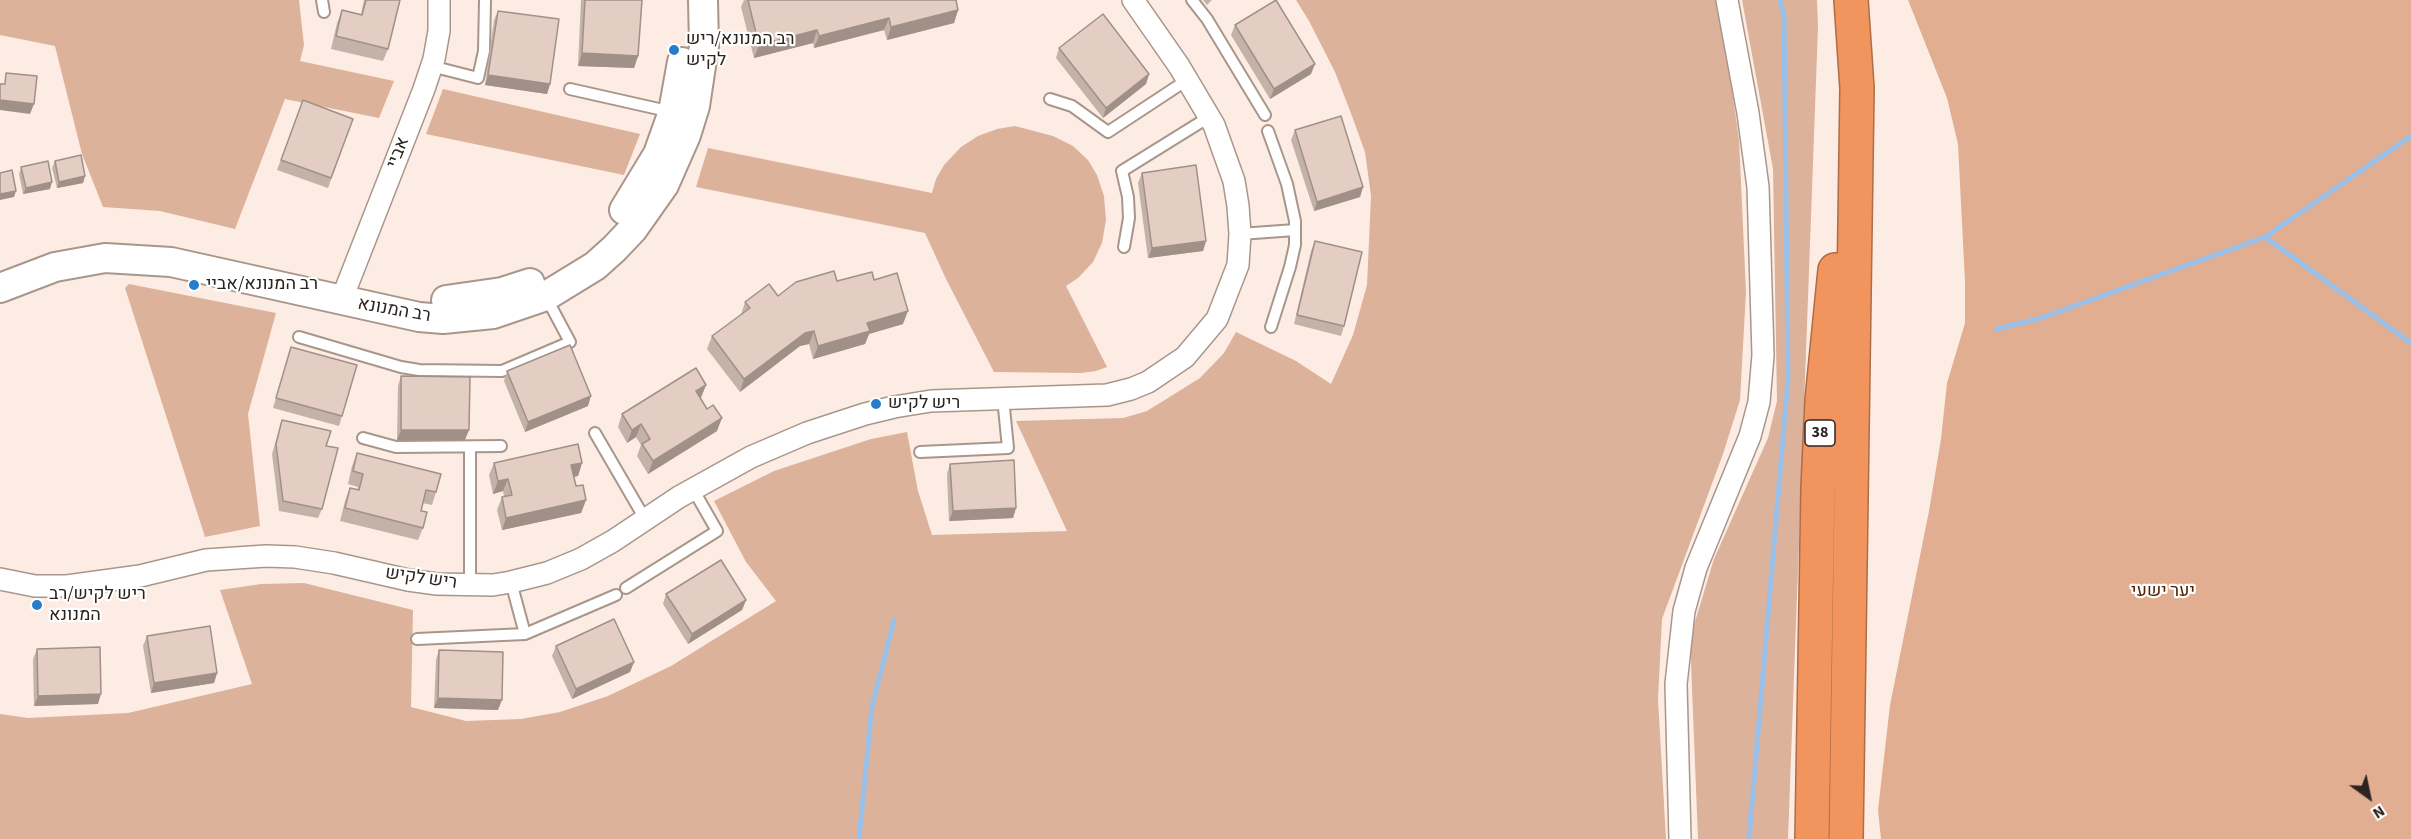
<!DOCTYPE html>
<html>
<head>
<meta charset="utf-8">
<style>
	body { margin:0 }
	#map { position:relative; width:2411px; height:839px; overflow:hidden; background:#fdece3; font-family:"Source Sans 3",sans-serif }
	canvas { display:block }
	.north { position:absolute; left:2339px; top:767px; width:60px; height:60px; -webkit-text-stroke:4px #fff; paint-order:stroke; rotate:147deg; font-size:16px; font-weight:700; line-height:24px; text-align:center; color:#2c2420 }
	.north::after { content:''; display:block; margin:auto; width:21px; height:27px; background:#2c2420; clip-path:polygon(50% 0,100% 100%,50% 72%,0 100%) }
</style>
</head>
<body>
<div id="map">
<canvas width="2411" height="839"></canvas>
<div class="north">N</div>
</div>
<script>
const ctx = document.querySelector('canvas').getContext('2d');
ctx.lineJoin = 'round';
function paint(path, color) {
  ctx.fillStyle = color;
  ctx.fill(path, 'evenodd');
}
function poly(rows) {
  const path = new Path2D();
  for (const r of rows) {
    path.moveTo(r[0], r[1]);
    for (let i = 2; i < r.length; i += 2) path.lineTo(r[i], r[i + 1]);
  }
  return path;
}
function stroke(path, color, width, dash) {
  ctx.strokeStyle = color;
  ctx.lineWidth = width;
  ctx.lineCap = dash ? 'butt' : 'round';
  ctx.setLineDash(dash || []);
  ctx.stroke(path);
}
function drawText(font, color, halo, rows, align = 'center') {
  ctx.font = font + ' "Source Sans 3",Heebo,sans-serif';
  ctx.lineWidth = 4.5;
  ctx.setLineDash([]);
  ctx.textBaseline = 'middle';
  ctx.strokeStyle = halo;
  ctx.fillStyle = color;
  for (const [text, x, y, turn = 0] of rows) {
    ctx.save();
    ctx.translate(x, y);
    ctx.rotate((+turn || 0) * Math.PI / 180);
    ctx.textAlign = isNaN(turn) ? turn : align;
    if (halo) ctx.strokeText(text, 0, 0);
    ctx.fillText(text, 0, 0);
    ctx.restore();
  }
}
paint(poly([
	[0,0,299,0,304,45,300,61,394,81,379,118,285,99,235,229,160,211,103,207,82,154,55,46,0,35],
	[1296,0,1719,0,1739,139,1746,292,1740,400,1723,454,1662,619,1658,699,1666,839,0,839,0,714,28,718,128,713,252,684,220,590,261,584,304,583,413,610,411,707,466,721,521,719,560,712,608,696,671,666,776,601,746,562,714,501,774,471,871,439,907,432,918,491,932,535,1067,531,1016,421,1123,418,1147,411,1200,378,1224,353,1236,332,1296,361,1331,384,1353,335,1367,285,1371,196,1365,152,1352,116,1335,72,1309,21],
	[1742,0,1817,0,1818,27,1788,839,1698,839,1690,638,1714,559,1768,438,1777,401,1773,169],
	[443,89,640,134,624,175,426,134],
	[1015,126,1053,136,1073,146,1088,160,1097,175,1104,196,1106,220,1102,243,1093,262,1078,278,1066,286,1107,367,1096,371,1081,373,994,372,946,279,925,233,696,187,708,148,932,193,936,179,944,165,961,147,978,136,997,129],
	[129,284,276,313,248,414,260,526,205,537,125,288]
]), '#dcb29b');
paint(poly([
	[1908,0,2411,0,2411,839,1881,839,1878,810,1890,705,1929,511,1941,439,1947,383,1965,323,1965,282,1958,144,1947,98]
]), '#e1ae92');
stroke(poly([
	[2265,237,2411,343],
	[1997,329,2041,318,2265,237,2411,136],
	[859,839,872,706,894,620],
	[1749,839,1788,378,1784,16,1780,0]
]), '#99c0e9', 5);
const lane = poly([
	[322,0,324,12],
	[1192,0,1207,19,1265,115],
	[431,66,478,78,484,51,485,0],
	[570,89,672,112],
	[1050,99,1072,106,1108,132,1187,80],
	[1268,131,1287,184,1295,221,1295,245,1290,267,1271,327],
	[1240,234,1295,230],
	[1124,247,1129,218,1128,197,1122,171,1209,117],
	[299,337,401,367,419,370,502,371,570,342,546,297],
	[595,433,645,519],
	[363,438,396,447,501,446],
	[920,452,1008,448,1003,398],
	[511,582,525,634],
	[470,585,470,447],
	[626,588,717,531,693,489],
	[417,639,525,634,616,595]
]);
const street = poly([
	[341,301,424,89,434,59,439,31,439,0],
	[0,579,35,586,67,586,140,576,206,560,266,556,295,557,334,563,408,580,437,584,493,585,511,582,547,573,581,559,613,541,679,497,751,457,807,433,865,414,894,407,931,401,1107,395,1131,389,1148,382,1185,357,1217,319,1238,265,1240,234,1238,206,1234,181,1214,125,1179,66,1133,0],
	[1680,839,1676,684,1684,611,1696,568,1750,436,1759,402,1763,355,1758,187,1748,113,1727,0]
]);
const secondary = poly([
	[624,210,658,154,673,112,682,62],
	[0,288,55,267,105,258,171,262,419,317,443,319,493,314,546,296,595,266,614,249,633,229,664,185,686,135,695,106,704,46,703,0],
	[446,300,502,292,530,283]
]);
const highway = poly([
	[1812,839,1818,488,1822,400,1835,270],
	[1846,839,1857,88,1851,0]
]);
stroke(lane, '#a9968b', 14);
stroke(street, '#a9968b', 24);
stroke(secondary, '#a9968b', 32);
stroke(highway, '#ad6d48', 36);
stroke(lane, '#fff', 10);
stroke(street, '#fff', 21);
stroke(secondary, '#fff', 28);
stroke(highway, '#f2945d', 33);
paint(poly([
	[364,0,400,0,388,49,383,61,331,49,337,23,342,10,361,14],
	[581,0,642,0,638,56,634,68,578,66],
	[744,0,956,0,958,10,954,23,887,40,884,30,814,48,813,43,754,58,741,7],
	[1203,0,1212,0,1207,5],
	[498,11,550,84,547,94,485,85,494,20],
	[1235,25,1311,74,1270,99,1231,35],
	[1059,48,1149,74,1146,84,1103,118,1056,58],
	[303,100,353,119,328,188,277,170],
	[1295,130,1363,187,1360,197,1314,211,1291,140],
	[55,161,85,176,83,183,57,188,52,168],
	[21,167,50,189,23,194,19,174],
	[1142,173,1206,241,1203,251,1148,258,1138,183],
	[1315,241,1344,326,1341,336,1294,324,1311,251],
	[874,280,903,324,869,334,865,344,813,359,809,344,800,346,740,392,707,349,712,336,741,315,745,302,778,296,837,281],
	[291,347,342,416,339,426,273,408],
	[507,371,588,406,525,432,504,381],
	[401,376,465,440,397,440,398,386],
	[706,385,701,398,717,431,648,474,637,456,641,445,636,437,627,443,618,427,622,414],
	[282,420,326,446,322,509,318,518,279,511,272,454],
	[357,453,436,492,432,505,422,503,421,511,423,528,418,540,340,521,345,501,350,488,357,490,358,487,348,484,352,466],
	[494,463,582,463,578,476,574,477,576,486,586,500,581,513,502,530,497,510,502,497,504,497,503,491,493,494,489,475],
	[950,464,1016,508,1013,518,949,521,947,474],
	[666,594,746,600,742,610,688,644,663,604],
	[147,636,217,673,214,683,151,693,143,646],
	[556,646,634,662,630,672,572,699,552,656],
	[37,649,98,704,34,706,33,659],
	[439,650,498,710,434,708,436,660]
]), '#c4b1a8');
paint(poly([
	[958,10,954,23,887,40,891,27],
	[889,18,884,30,814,48,819,36],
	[817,30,813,43,754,58,759,45],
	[582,53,638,56,634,68,578,66],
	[1315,64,1311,74,1270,99,1274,89],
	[1149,74,1146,84,1103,118,1106,108],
	[488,75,550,84,547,94,485,85],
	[0,100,34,104,30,114,0,110],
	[85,176,83,183,57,188,59,182],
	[52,182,50,189,23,194,26,188],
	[1363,187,1360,197,1314,211,1317,202],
	[16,191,14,197,0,200,0,194],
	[1206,241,1203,251,1148,258,1152,248],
	[908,311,903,324,869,334,865,344,813,359,818,346,867,323],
	[814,331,809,344,800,346,740,392,744,379,805,333],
	[706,385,701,397,691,403,696,391],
	[591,396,588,406,525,432,528,422],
	[722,418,717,431,648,474,653,461],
	[641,424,636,437,627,443,632,430],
	[401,430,469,430,465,440,397,440],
	[582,463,578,476,567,478,571,465],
	[508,479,503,491,493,494,498,481],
	[586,500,581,513,502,530,506,518],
	[1016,508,1013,518,949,521,953,511],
	[746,600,742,610,688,644,692,634],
	[634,662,630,672,572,699,576,689],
	[217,673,214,683,151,693,154,683],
	[101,694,98,704,34,706,38,696],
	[438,698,502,700,498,710,434,708]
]), '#a09088');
const building = poly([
	[366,0,400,0,388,49,336,36,342,10,362,15,366,0],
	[585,0,642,0,638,56,582,53,585,0],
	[748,0,956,0,958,10,891,27,889,18,819,36,817,30,759,45,748,0],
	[1276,0,1315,64,1274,89,1235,25,1276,0],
	[498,11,559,19,550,84,488,75,498,11],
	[1103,14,1149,74,1106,108,1059,48,1103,14],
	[6,73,37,76,34,104,0,100,0,84,5,84,6,73],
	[303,100,353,119,331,178,281,160,303,100],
	[1341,116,1363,187,1317,202,1295,130,1341,116],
	[81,155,85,176,59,182,55,161,81,155],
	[48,161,52,182,26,188,21,167,48,161],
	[1196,165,1206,241,1152,248,1142,173,1196,165],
	[12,170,16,191,0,194,0,173,12,170],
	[1315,241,1362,252,1344,326,1297,315,1315,241],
	[834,271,837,281,872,272,874,280,897,273,908,311,867,323,870,331,818,346,814,331,805,333,744,379,712,336,750,308,745,302,769,284,778,296,796,282,834,271],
	[570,345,591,396,528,422,507,371,570,345],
	[291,347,357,365,342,416,276,398,291,347],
	[696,368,706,385,696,391,707,409,713,405,722,418,653,461,642,444,650,439,641,424,632,430,622,414,696,368],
	[401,376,470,377,469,430,401,430,401,376],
	[282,420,331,431,326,446,338,448,322,509,283,501,276,444,282,420],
	[578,444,582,463,571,465,576,486,583,485,586,500,506,518,502,497,512,495,508,479,498,481,494,463,578,444],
	[357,453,441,474,436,492,426,490,421,511,427,512,423,528,345,508,350,488,359,490,363,474,353,471,357,453],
	[1014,460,1016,508,953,511,950,464,1014,460],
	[721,560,746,600,692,634,666,594,721,560],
	[614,619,634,662,576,689,556,646,614,619],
	[210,626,217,673,154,683,147,636,210,626],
	[100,647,101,694,38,696,37,649,100,647],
	[439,650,503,652,502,700,438,698,439,650]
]);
paint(building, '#e4cec3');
stroke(building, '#a09088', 1.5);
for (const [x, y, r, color] of [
	[674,50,6,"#287dcb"],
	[194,285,6,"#287dcb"],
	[876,404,6,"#287dcb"],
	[37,605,6,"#287dcb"]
]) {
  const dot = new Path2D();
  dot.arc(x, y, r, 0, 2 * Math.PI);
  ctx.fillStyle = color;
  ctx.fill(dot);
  stroke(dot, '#fff', 2);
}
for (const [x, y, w] of [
	[1820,433,30]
]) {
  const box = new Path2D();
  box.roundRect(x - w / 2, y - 13, w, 26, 4.5);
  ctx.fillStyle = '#fff';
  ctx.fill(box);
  stroke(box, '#2c2420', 1.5);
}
drawText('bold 16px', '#2c2420', null, [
	["38",1820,433]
]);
drawText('18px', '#2c2420', '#fff', [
	["רב המנונא/ריש",686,40],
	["לקיש",686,61],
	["רב המנונא/אביי",206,285],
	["ריש לקיש",888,404],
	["ריש לקיש/רב",49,595],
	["המנונא",49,616]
], 'left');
drawText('18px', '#2c2420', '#fff', [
	["אביי",399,153,-68],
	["רב המנונא",394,311,10],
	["ריש לקיש",421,579,8]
]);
drawText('18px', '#522303', '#fff', [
	["יער ישעי",2163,592]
]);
</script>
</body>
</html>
